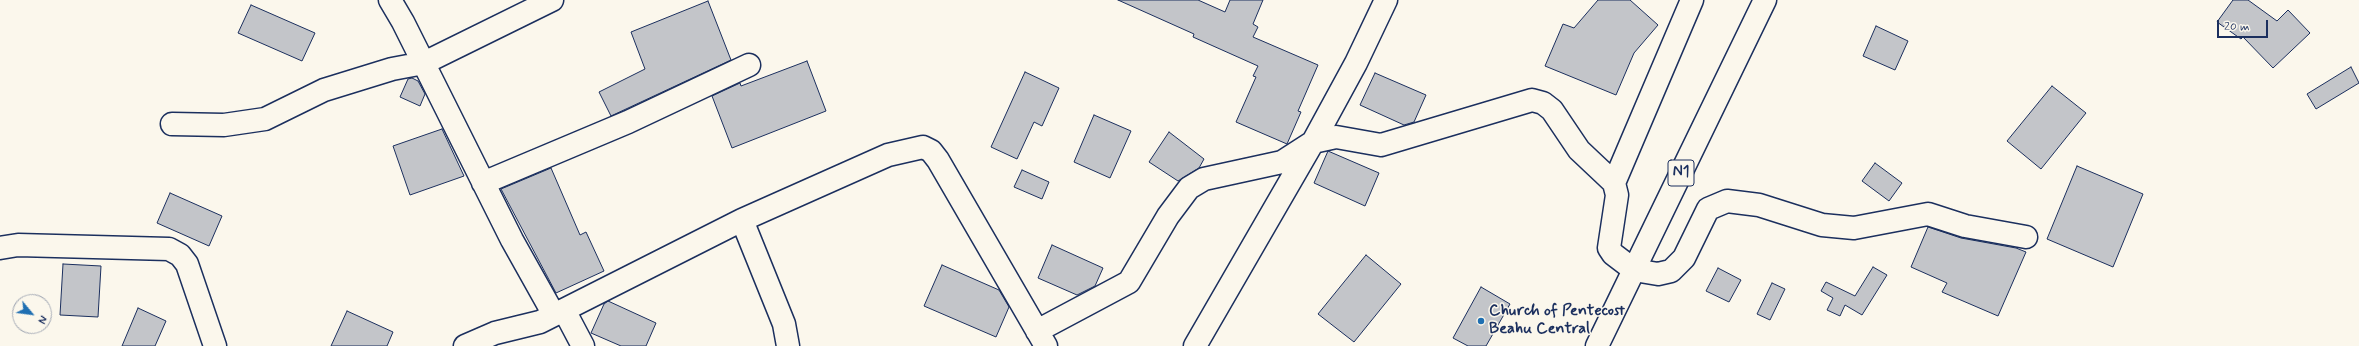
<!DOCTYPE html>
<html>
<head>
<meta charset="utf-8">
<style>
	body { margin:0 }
	#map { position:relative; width:2359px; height:346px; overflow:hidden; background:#fbf7ec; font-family:Mynerve,sans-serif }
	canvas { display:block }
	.north { position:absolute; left:12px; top:294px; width:40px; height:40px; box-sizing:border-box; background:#fbf7ec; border:1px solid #a1a7b3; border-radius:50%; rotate:119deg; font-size:11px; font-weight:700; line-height:16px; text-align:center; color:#1b2f5e }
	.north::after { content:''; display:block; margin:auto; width:14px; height:18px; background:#1f6fb2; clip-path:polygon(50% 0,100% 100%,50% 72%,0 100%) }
	.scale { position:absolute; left:2217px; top:20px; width:51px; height:18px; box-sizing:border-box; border:2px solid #1b2f5e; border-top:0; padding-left:5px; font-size:12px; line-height:14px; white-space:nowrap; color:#1b2f5e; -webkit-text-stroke:3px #fbf7ec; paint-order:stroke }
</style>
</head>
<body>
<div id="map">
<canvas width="2359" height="346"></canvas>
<div class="north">N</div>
<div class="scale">20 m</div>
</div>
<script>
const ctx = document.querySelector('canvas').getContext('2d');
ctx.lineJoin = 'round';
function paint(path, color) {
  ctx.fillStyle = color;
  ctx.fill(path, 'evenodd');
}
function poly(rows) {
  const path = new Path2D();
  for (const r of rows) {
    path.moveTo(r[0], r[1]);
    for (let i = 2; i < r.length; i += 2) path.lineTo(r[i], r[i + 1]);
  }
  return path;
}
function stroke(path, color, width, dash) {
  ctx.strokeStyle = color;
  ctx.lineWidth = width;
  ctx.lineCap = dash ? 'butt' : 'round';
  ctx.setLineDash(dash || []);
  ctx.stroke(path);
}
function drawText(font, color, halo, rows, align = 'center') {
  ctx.font = font + ' Mynerve,sans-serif';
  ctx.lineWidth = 3;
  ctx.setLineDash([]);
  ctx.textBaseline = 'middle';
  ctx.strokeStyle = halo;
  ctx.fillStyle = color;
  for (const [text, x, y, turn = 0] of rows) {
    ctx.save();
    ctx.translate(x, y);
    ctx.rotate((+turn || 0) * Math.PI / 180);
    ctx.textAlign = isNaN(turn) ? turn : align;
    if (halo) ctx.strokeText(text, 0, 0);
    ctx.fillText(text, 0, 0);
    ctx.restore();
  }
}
const building = poly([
	[1118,0,1198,0,1225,12,1230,0,1263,0,1253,24,1258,27,1253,37,1318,65,1298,111,1301,112,1287,144,1236,122,1256,77,1253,76,1258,66,1193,37,1194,34,1118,0],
	[1598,0,1630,0,1658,25,1634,53,1616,95,1545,66,1563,24,1574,28,1598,0],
	[2233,0,2248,0,2277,21,2288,10,2310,33,2273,68,2243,37,2241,39,2217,22,2233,0],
	[708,1,731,60,611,116,599,92,645,69,631,32,708,1],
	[251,5,315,33,302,61,238,33,251,5],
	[1876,26,1908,41,1895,70,1863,56,1876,26],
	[807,61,826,111,732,148,712,96,740,83,741,86,807,61],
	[2351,67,2359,83,2316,109,2307,94,2351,67],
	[1025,72,1059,88,1042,126,1034,122,1017,159,991,147,1025,72],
	[1375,73,1426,95,1414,122,1404,125,1360,105,1375,73],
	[412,78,418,81,425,94,420,106,400,97,408,79,412,78],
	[2052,86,2086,113,2041,169,2007,141,2052,86],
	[1094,115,1131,131,1110,178,1074,162,1094,115],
	[442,129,464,176,410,195,393,146,442,129],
	[1169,132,1204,159,1199,168,1178,181,1149,162,1169,132],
	[1328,151,1379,173,1365,206,1314,183,1328,151],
	[1875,163,1902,183,1889,201,1862,181,1875,163],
	[2077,166,2143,194,2113,267,2047,239,2077,166],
	[551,168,580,235,586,232,604,271,556,293,501,189,551,168],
	[1022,170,1049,182,1042,199,1014,187,1022,170],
	[170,193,222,216,209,246,157,223,170,193],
	[1928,227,1961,238,2016,248,2026,252,1998,316,1942,292,1947,283,1911,267,1928,227],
	[1052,245,1103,268,1095,286,1077,295,1038,278,1052,245],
	[1366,255,1401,284,1354,342,1318,314,1366,255],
	[63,264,101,266,98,317,60,315,63,264],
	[942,265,999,290,1009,307,996,337,924,306,942,265],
	[1873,267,1887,275,1862,315,1845,305,1840,316,1827,310,1833,298,1821,291,1826,282,1855,296,1873,267],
	[1718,268,1741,280,1729,302,1706,291,1718,268],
	[1772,283,1785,289,1770,320,1757,314,1772,283],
	[1481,287,1510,304,1486,346,1468,346,1453,338,1481,287],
	[608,301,656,323,646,346,621,346,591,333,604,304,608,301],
	[138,308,166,321,155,346,122,346,138,308],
	[347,311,393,332,387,346,331,346,347,311]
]);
paint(building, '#c3c5c9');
stroke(building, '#1b2f5e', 1);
const minor = poly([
	[390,0,403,22,512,240,554,315],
	[172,124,224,125,265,119,324,90,392,69,424,63,552,0],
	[483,183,628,122,749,65],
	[1614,183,1692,0],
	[742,220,784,324,788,346],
	[0,248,18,245,169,249,180,255,187,264,215,346],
	[564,310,583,346],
	[1037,331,1129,282,1168,216,1189,188,1204,179,1282,162,1313,142,1336,137,1381,145,1532,100,1543,103,1552,110,1579,150,1614,183,1617,195,1609,248,1613,254,1634,270,1658,274,1671,271,1684,258,1708,209,1727,201,1759,205,1822,225,1854,228,1928,214,1965,226,2026,237],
	[465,346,495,333,540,322,742,220,888,155,923,147,931,151,938,160,1046,346],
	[1195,346,1313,142,1356,63,1386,0]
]);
const highway = poly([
	[1597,346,1765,0]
]);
stroke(minor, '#1b2f5e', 25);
stroke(highway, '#1b2f5e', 25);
stroke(minor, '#fbf7ec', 22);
stroke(highway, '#fbf7ec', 22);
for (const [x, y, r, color] of [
	[1481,321,4,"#1f6fb2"]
]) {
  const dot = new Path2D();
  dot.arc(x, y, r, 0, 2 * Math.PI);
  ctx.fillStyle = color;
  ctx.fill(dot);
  stroke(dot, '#fbf7ec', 1.5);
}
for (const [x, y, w] of [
	[1681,173,26]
]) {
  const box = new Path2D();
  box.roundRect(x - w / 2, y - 13, w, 26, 3);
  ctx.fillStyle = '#fbf7ec';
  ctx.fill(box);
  stroke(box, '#1b2f5e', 1);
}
drawText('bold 15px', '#1b2f5e', null, [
	["N1",1681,173]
]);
drawText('bold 16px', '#1b2f5e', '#fbf7ec', [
	["Church of Pentecost",1489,312],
	["Beahu Central",1489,330]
], 'left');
</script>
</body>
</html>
